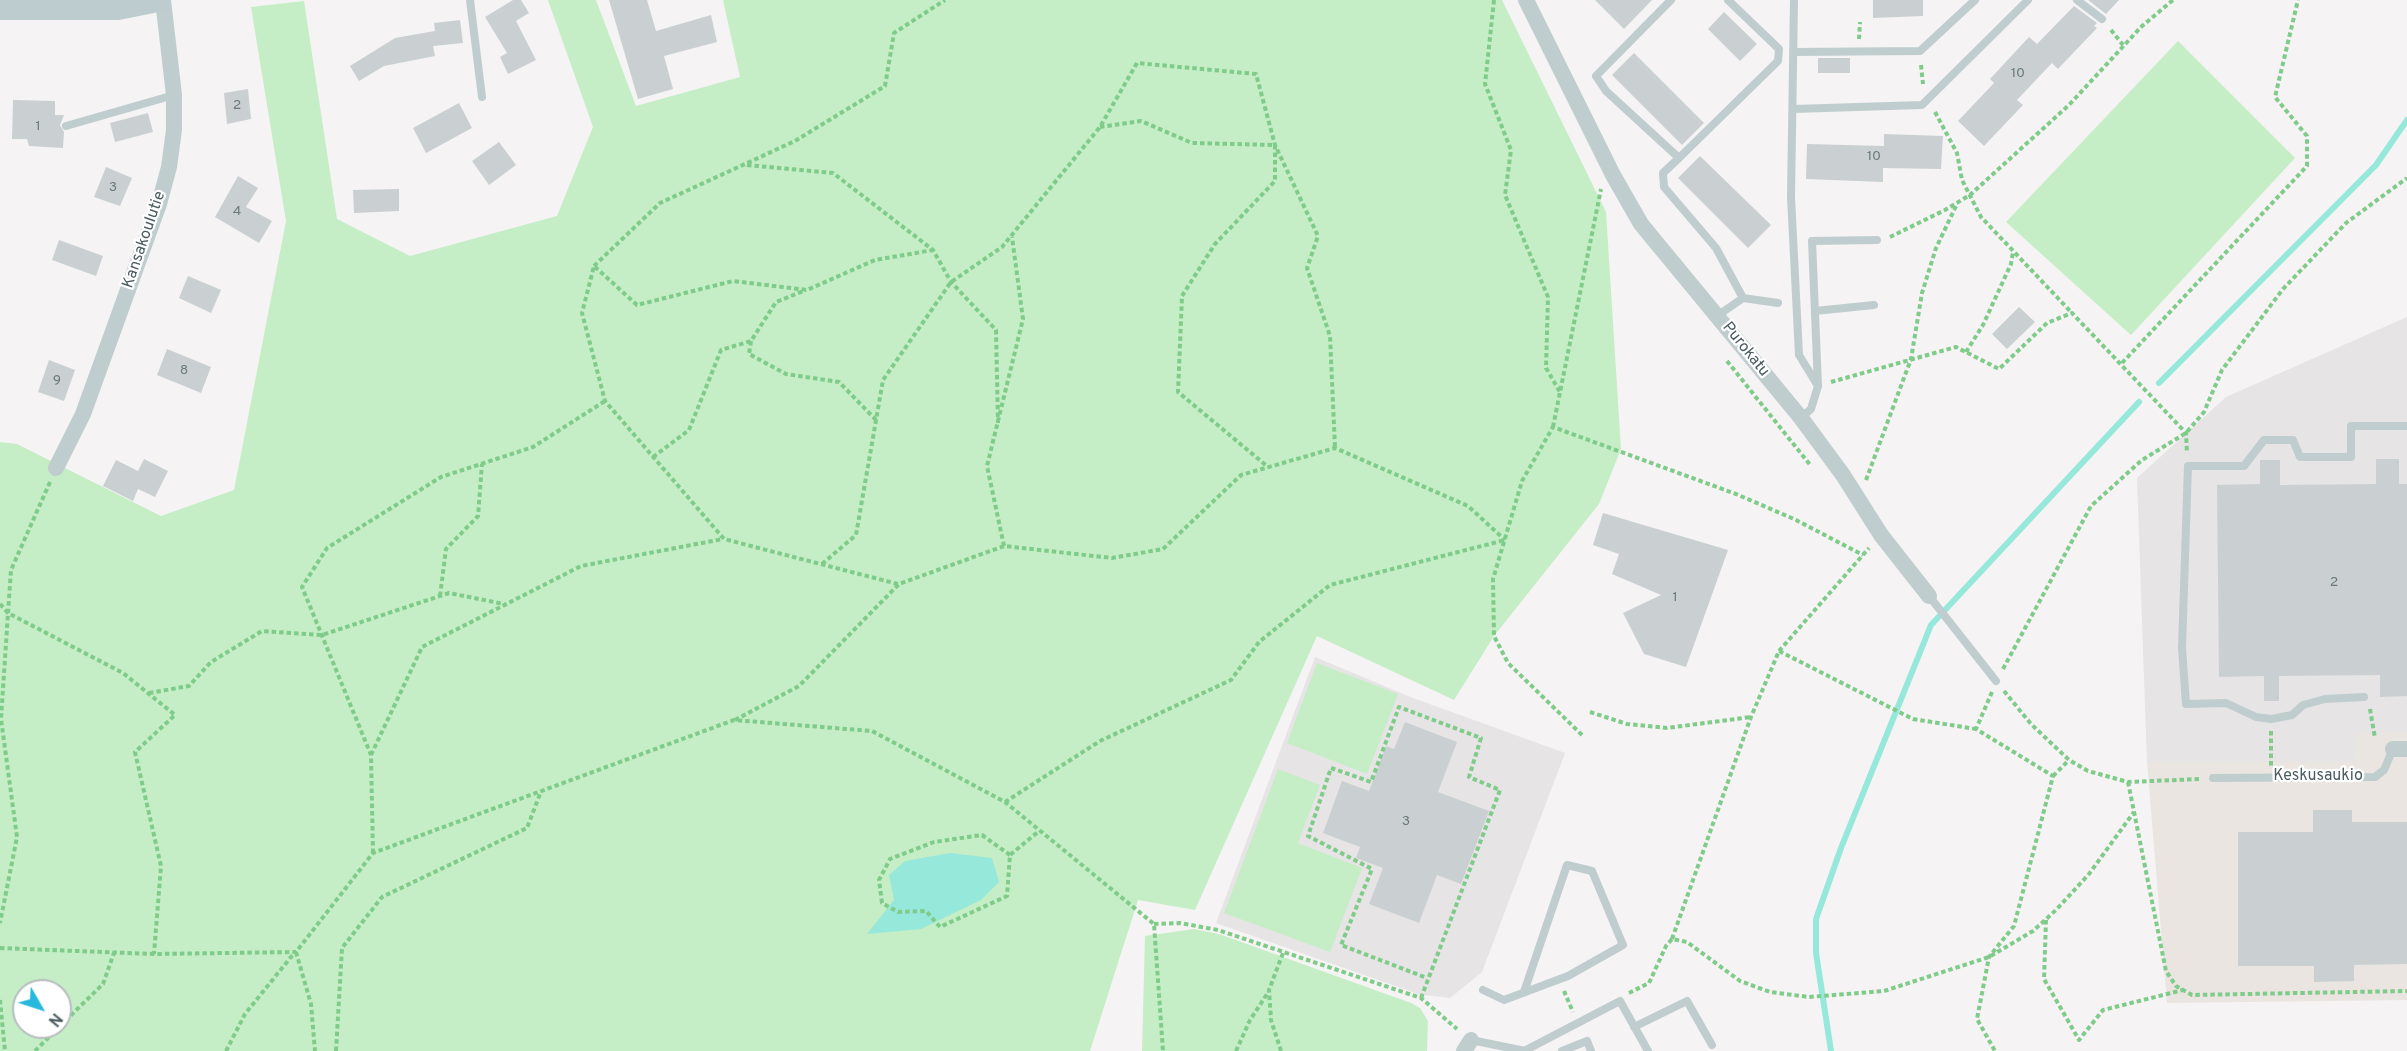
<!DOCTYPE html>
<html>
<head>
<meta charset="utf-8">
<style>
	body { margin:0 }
	#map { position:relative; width:2407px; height:1051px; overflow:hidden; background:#f5f3f3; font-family:Overpass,sans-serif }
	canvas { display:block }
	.north { position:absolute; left:12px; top:979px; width:60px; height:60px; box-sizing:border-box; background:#fff; border:2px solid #b7bebf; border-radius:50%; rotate:129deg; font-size:16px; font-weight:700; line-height:24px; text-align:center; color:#4b5d5f }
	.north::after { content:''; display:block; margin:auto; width:21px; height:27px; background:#26b9dc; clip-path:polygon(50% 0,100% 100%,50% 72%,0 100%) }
</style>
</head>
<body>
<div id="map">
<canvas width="2407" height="1051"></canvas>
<div class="north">N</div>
</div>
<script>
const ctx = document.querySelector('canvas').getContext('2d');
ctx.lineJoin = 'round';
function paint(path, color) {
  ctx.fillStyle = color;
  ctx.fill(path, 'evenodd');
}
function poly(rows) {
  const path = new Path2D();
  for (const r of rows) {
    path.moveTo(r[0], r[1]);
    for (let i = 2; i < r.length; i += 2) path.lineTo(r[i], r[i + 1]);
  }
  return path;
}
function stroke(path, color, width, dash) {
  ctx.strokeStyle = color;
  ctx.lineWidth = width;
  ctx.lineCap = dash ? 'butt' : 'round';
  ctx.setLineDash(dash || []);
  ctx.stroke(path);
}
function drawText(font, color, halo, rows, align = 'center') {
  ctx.font = font + ' Overpass,sans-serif';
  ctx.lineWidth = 4.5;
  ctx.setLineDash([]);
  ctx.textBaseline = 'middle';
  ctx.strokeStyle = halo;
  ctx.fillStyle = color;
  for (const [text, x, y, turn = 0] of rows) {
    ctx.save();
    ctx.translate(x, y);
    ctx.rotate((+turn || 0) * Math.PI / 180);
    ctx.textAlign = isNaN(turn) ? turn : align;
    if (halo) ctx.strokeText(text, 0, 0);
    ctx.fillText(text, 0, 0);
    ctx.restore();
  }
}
paint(poly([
	[2356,733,2407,733,2407,1000,2167,1003,2147,762,2355,762]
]), '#eae5e1');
paint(poly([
	[2407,317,2407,733,2357,733,2355,762,2147,762,2137,478,2226,397],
	[1315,657,1413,698,1565,753,1482,972,1450,998,1418,994,1216,923]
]), '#e6e4e5');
paint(poly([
	[548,0,596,0,636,106,740,77,723,0,1502,0,1606,212,1621,449,1599,504,1494,636,1454,700,1317,636,1195,910,1138,900,1090,1051,0,1051,0,442,17,444,161,516,234,490,286,221,251,7,304,1,337,219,410,256,557,216,593,127],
	[24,991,60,991,60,1027,24,1027],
	[2178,41,2295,158,2131,335,2006,222],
	[1317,663,1398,694,1367,774,1287,743],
	[1278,769,1320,785,1298,843,1362,868,1330,952,1224,913],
	[1194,929,1219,934,1411,1003,1420,1008,1428,1021,1427,1051,1142,1051,1145,936]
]), '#c5eec6');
paint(poly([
	[950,853,992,858,999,882,981,900,921,929,867,934,894,900,889,875,905,861]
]), '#95e8da');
stroke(poly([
	[2159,383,2376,165,2407,120],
	[1831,1051,1816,953,1816,919,1841,848,1931,625,2139,402]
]), '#95e8da', 6);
paint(poly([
	[513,0,521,0,529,13,516,21,536,60,508,74,500,57,507,53,485,17],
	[609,0,647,0,656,31,711,15,717,42,664,56,673,89,638,99],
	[1595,0,1652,0,1624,29],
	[1873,0,1923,0,1923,16,1873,18],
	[2088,0,2119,0,2106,14],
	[2074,6,2097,23,2094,26,2097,28,2058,69,2052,63,2017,100,2023,105,1984,146,1958,121,1994,83,1990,79,2029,37,2037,44],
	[1724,12,1757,44,1740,61,1708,29],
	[460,20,463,43,433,46,435,56,384,66,359,81,350,66,395,38,435,31,434,23],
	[1634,53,1704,123,1682,145,1612,75],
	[1818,58,1850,58,1850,73,1818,73],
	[248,89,251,119,227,124,224,93],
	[13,100,55,101,55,115,64,115,60,125,64,132,63,148,29,146,27,139,12,139],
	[459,103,472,128,426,153,413,128],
	[148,113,153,132,115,142,110,123],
	[1884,134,1943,136,1941,169,1883,168,1883,182,1806,179,1807,144,1884,146],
	[499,142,516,165,489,185,472,161],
	[1700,156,1771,225,1748,248,1678,178],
	[106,167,132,178,120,206,94,197],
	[238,176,258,188,246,207,272,221,259,243,215,217],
	[399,189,399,211,354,213,353,190],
	[59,240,103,256,96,276,52,260],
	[188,276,221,290,211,313,179,298],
	[2019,307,2035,322,2007,349,1992,334],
	[167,349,211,367,201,393,157,375],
	[49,360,75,370,64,401,38,392],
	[144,459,168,471,155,497,138,489,133,501,103,486,116,460,138,471],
	[2376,459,2399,459,2399,484,2407,484,2407,696,2380,697,2380,675,2279,676,2279,701,2264,701,2264,676,2219,677,2217,485,2260,484,2260,460,2280,460,2280,485,2376,484],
	[1603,513,1728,550,1686,667,1644,654,1623,613,1661,595,1612,574,1619,554,1593,545],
	[1405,722,1457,742,1438,792,1489,811,1461,884,1437,875,1419,923,1369,904,1383,868,1356,858,1360,847,1323,833,1342,781,1369,791,1386,746,1394,749],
	[2313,810,2352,810,2352,822,2407,822,2407,964,2354,965,2354,981,2314,982,2314,966,2238,966,2238,832,2313,832]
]), '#cad0d1');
stroke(poly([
	[1494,0,1485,84,1511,150,1505,195,1548,297,1546,368,1560,392],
	[2111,30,2123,45],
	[1859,39,1860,22],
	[1921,65,1923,84],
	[1935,112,1957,153,1962,180,1981,217,2072,313],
	[1100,127,1141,121,1192,143,1275,145,1275,181,1215,244,1182,296,1178,392,1268,467],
	[747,165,833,173,933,250,951,282,996,330,998,423],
	[1890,237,1945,210,1970,195,2069,105,2141,27,2173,0],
	[594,266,660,203,795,141,885,86,894,33,945,0],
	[751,341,749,354,786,374,839,382,876,420],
	[1966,352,1983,325,2011,264,2013,252],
	[1727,361,1811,466],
	[2122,363,2307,166,2307,136,2275,97,2298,0],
	[1831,382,1956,347,1999,369,2047,323,2072,313,2186,433,2187,453],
	[1553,427,1601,189],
	[653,457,689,430,721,350,751,341,776,302,806,290],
	[1866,480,1911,359,1922,293,1936,248,1957,204],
	[50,482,11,570,8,613,123,673,175,715,135,752,161,866,154,954],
	[1004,546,987,466,1023,319,1012,237],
	[822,564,856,535,883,380,951,282,1002,247,1100,127,1137,63,1256,74,1275,145,1318,236,1307,268,1330,336,1335,448],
	[898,584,724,539,605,401,582,313,594,266,637,305,733,281,807,290,875,260,933,250],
	[440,596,446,549,478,516,482,464],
	[0,604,8,613,1,719,17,837,0,923],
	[1779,651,1869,548],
	[2003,669,2091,506,2142,460,2186,433,2204,412,2222,370,2283,289,2346,223,2407,178],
	[2004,691,2031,724,2069,760,2088,771,2128,782,2199,779],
	[1992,692,1976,729,2053,776,2014,926,1989,957,1977,1019,1995,1051],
	[149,693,189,686,211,662,262,631,322,635,449,593,504,604],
	[2370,709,2375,738],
	[1590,712,1627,724,1667,728,1751,717],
	[735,720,799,686,899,584,1004,546,1112,558,1163,549,1241,475,1335,448,1468,506,1505,540],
	[2271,731,2271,766],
	[1582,735,1508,663,1494,636,1493,579,1522,481,1553,427,1736,494,1794,519,1863,555],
	[371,755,422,647,581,566,723,539],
	[2053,776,2069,760],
	[2128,782,2166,971,2176,986,2192,995,2407,991],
	[1005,802,1100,741,1231,680,1259,642,1330,585,1505,540],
	[373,853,371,755,302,587,327,548,441,477,533,447,605,401],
	[1010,855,982,835,934,842,890,859,879,880,882,903,898,912,926,911,940,927,1007,896,1010,855,1039,831],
	[2046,920,2044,979,2079,1040,2103,1010,2183,990],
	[1154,924,1180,923,1218,930,1421,998,1457,1029],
	[1672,939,1751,717,1779,651,1913,719,1976,729],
	[0,948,154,954,296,952,373,853,734,720,872,731,1005,802,1154,924,1163,1051],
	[296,952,311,1004,315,1051],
	[1564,991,1573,1012],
	[1629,993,1649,983,1666,946,1672,939,1687,942,1740,981,1770,992,1809,997,1884,991,1989,957,2033,931,2056,910,2089,874,2134,812],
	[1421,998,1500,790,1469,777,1481,738,1399,707,1371,782,1331,768,1308,836,1372,869,1341,945,1427,978],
	[0,1000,5,1051],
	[60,1026,103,984,114,953],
	[35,1051,59,1027],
	[226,1051,245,1014,295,952],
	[336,1051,342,948,382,897,527,828,540,794],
	[1236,1051,1250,1020,1269,991],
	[1281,1051,1271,1020,1269,990,1283,953]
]), '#7fcb89', 4, [4.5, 3]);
stroke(poly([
	[470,0,482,97],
	[1671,0,1596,76,1606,91,1679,158,1778,61,1779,49,1728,0],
	[1794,0,1791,197,1799,355,1818,386],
	[2077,0,2102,19],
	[1794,52,1920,51,1975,0],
	[1793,109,1922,105,2028,0],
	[66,126,174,95],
	[1679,158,1663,173,1664,187,1716,248,1743,298,1778,303],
	[1815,311,1874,305],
	[1717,316,1743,298],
	[1801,418,1811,409,1818,386,1812,241,1877,240],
	[1929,596,1996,681],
	[2364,697,2325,699,2303,705,2292,715,2271,719,2256,717,2226,703,2186,704,2182,648,2188,466,2244,466,2264,440,2293,440,2300,457,2351,457,2351,426,2407,426],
	[2213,778,2375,777,2384,770,2393,749],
	[1483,990,1504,1000,1568,976,1623,945,1592,871,1567,865,1524,992],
	[1634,1027,1687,1001,1712,1045],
	[1471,1040,1525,1051],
	[1524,1051,1620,1001,1648,1051],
	[1562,1051,1587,1041,1591,1051]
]), '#bfcdce', 8);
stroke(poly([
	[1526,0,1613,175,1641,224,1801,418,1843,475,1881,535,1929,596],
	[56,468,83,414,159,204,169,167,174,130,174,95,163,0],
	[2393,749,2407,749],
	[1464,1051,1471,1040]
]), '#bfcdce', 16);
stroke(poly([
	[0,8,118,8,158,0]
]), '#bdcdcf', 24);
drawText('14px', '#6b7a7c', null, [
	["10",2018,74],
	["2",237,106],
	["1",38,127],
	["10",1874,157],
	["3",113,188],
	["4",237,212],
	["8",184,371],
	["9",57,381],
	["2",2334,583],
	["1",1675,598],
	["3",1406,822]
]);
drawText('16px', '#4b5d5f', '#fff', [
	["Kansakoulutie",145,240,-71],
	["Purokatu",1745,350,51],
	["Keskusaukio",2318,777]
]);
</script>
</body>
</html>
